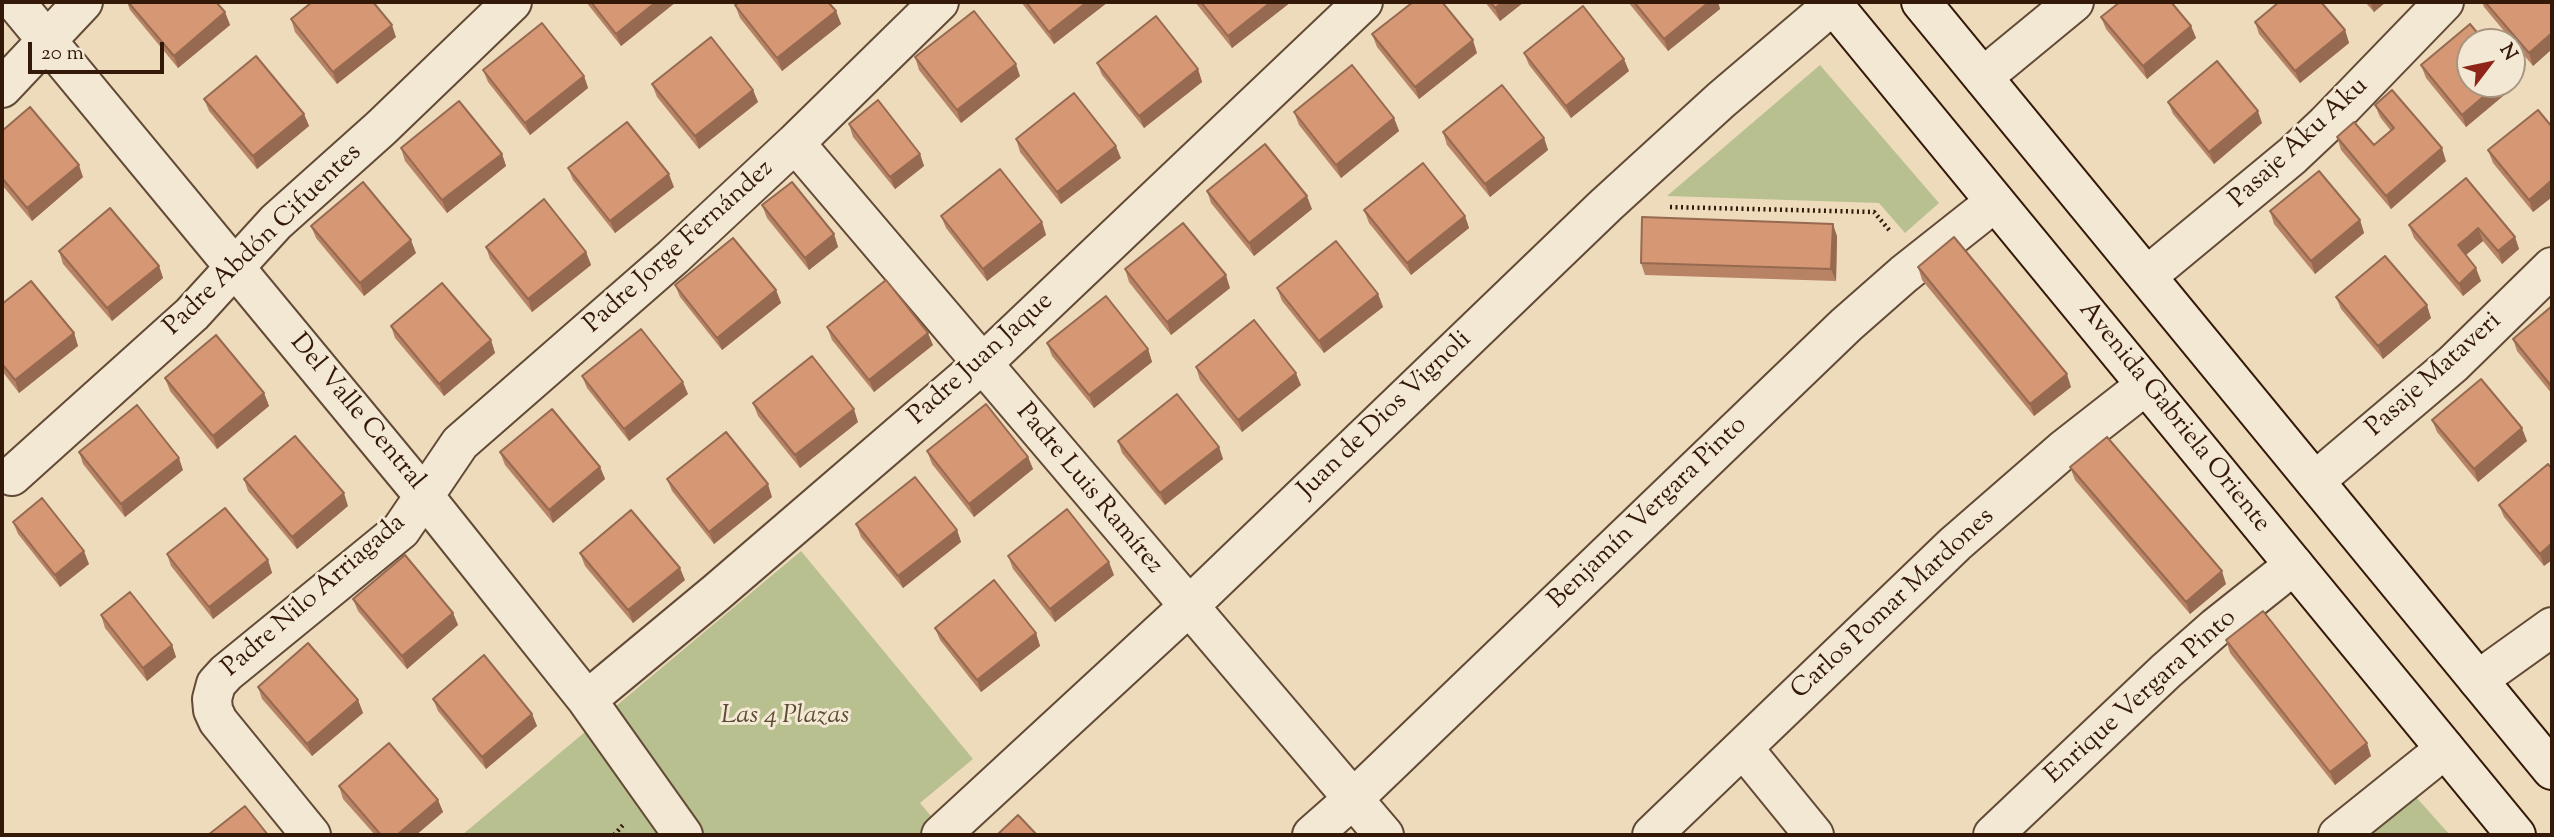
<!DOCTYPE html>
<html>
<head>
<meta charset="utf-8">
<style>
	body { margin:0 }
	#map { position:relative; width:2554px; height:837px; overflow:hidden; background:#eddbbc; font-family:"Sorts Mill Goudy",serif }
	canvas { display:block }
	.frame { position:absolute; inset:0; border:4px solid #341909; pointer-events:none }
	.north { position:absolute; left:2456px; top:28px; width:70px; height:70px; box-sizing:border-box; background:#f3e8d3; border:2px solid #a79582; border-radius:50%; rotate:58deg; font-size:19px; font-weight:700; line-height:28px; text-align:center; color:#341909 }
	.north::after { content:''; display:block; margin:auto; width:24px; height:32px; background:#8f2418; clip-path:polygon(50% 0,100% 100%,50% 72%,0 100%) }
	.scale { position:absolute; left:28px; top:42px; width:136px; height:32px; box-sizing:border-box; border:4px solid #341909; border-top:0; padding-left:9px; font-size:21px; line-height:24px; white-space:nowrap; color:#341909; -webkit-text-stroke:5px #f3e8d3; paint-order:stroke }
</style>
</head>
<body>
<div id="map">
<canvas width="2554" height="837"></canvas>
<div class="frame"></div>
<div class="north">N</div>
<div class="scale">20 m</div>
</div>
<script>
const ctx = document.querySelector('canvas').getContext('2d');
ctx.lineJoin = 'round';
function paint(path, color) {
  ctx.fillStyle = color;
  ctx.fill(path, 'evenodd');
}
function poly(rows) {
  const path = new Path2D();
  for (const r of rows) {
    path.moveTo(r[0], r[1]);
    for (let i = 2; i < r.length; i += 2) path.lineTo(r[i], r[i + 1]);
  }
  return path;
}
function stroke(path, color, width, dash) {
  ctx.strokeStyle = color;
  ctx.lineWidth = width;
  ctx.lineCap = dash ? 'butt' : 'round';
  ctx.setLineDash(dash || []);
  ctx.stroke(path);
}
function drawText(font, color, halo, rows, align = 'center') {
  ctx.font = font + ' "Sorts Mill Goudy",serif';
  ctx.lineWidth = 6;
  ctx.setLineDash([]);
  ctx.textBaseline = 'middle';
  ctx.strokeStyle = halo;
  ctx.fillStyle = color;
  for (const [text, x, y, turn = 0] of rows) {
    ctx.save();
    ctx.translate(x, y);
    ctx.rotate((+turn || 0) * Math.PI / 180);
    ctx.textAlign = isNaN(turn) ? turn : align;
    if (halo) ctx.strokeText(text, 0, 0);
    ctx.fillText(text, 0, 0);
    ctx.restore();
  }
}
paint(poly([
	[1820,65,1939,203,1905,233,1879,203,1667,196],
	[801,551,973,759,920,803,947,835,462,835],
	[2416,797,2450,835,2369,835]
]), '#b9c090');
const street = poly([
	[15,2,424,496,587,700,683,835],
	[1983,77,2074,2],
	[2,88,83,2],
	[795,143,1384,835],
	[2147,276,2292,156,2326,124,2444,2],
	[12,476,192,314,276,222,381,128,512,2],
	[2315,481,2453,364,2552,267],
	[2478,680,2552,627],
	[587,700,717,592,982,364,1363,2],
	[1743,748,1814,835],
	[311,835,218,721,213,710,212,699,216,684,226,673,401,530,460,443,673,257,795,143,939,2],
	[941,835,1188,607,1606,205,1721,100,1836,2],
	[1312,835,1354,798,1846,325,1904,274,1995,202],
	[1652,835,1955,544,2063,450,2146,385],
	[1993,835,2166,671,2216,627,2294,565],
	[2338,835,2445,749]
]);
const secondary = poly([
	[1831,2,2516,835],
	[1921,2,2552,770]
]);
stroke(street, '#624a36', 42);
stroke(secondary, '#341909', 42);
stroke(poly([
	[1670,207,1874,212,1890,231],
	[614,835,624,824]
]), '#341909', 4.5, [2, 3.5]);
stroke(street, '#f3e8d3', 38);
stroke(secondary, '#f3e8d3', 38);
paint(poly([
	[127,2,216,2,225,12,230,25,178,68,130,10],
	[586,2,676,2,621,46],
	[1021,2,1108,2,1054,44],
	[1195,2,1291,2,1232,48],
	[1485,2,1524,2,1500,21],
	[1628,2,1718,2,1720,9,1668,51],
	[2365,2,2386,2,2374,12],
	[2482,2,2552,2,2552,49,2533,66,2484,7],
	[735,5,836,11,841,24,782,71,740,18],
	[2101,17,2191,26,2196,38,2147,79,2106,29],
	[291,19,396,37,337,84,295,32],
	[2255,22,2345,30,2349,43,2300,83,2259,34],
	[1372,34,1477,53,1419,99,1377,47],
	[1524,53,1629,71,1571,118,1529,65],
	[915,57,1020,76,961,123,919,70],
	[1097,63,1198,69,1202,82,1144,128,1102,75],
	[2421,65,2512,84,2512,77,2515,86,2466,127,2426,78],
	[483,70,584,76,588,88,530,135,488,82],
	[652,84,753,90,758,102,699,149,657,97],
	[204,99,304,114,309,126,257,169,209,111],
	[2168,102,2262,123,2214,164,2173,114],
	[2375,105,2446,161,2391,209,2341,150,2337,137,2374,145,2391,131,2380,117],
	[1294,112,1394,118,1399,131,1341,178,1299,125],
	[849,124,920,154,924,166,895,189,853,137],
	[2552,127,2552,197,2533,212,2493,163,2488,150],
	[2,131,83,177,32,221,2,185],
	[1443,132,1544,138,1548,150,1490,197,1447,145],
	[1016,139,1121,158,1061,204,1020,152],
	[401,148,502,154,506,166,447,213,405,161],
	[568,168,674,187,615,233,573,180],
	[2466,178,2515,237,2519,249,2502,264,2483,241,2466,255,2481,281,2463,296,2414,238,2409,225],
	[1207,191,1312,209,1254,256,1211,203],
	[762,205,834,234,838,247,809,270,767,218],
	[1364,210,1465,216,1469,228,1411,275,1369,223],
	[2270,211,2360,220,2364,233,2315,274,2274,224],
	[941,216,1042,222,1046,235,987,281,946,228],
	[311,226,416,253,364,296,316,238],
	[1837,236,1836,281,1645,275,1641,263],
	[486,247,586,252,591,265,532,312,490,259],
	[59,251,159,266,163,278,112,321,63,264],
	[1918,267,2071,387,2034,416,1922,280],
	[1125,269,1230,288,1171,335,1129,282],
	[675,285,776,290,781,303,722,350,680,297],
	[1277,288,1378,294,1383,307,1324,353,1282,301],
	[2336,297,2431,318,2383,359,2341,309],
	[2,304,74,333,78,346,19,393,2,371],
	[2552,306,2552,394,2517,351,2513,339],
	[391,326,491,340,495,353,444,396,395,338],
	[827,327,933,345,874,392,832,340],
	[1047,343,1148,349,1152,362,1094,408,1052,356],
	[1196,367,1301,385,1242,432,1200,380],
	[582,376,688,394,629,441,587,388],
	[165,378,264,393,269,406,217,449,170,391],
	[753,403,858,422,800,468,758,416],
	[2432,420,2527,441,2478,482,2437,432],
	[1118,441,1219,447,1223,459,1165,505,1122,453],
	[927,451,1028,457,1033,469,974,517,932,464],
	[79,452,183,470,125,517,83,464],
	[500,452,600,467,605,479,553,523,505,465],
	[2070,467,2226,584,2190,614,2075,480],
	[2552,469,2544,566,2504,517,2499,505],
	[244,479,348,506,297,549,248,491],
	[667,479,772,497,714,544,672,491],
	[13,522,89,564,60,587,18,534],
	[856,524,957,530,961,542,903,588,861,537],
	[580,553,685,580,633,623,585,566],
	[167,554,268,560,272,573,213,619,171,566],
	[1008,556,1114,575,1055,622,1013,569],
	[353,599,453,613,458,625,407,669,358,611],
	[101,615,172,645,176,657,147,681,105,628],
	[935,628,1036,633,1040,646,981,692,940,640],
	[2226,640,2371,756,2335,785,2230,653],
	[258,687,358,700,363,713,312,756,262,699],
	[433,699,532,714,537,726,486,769,438,711],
	[339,786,438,800,443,812,416,835,375,835,343,799]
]), '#b88264');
paint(poly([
	[656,2,676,2,621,46,616,34],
	[1087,2,1108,2,1054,44,1049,32],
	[1271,2,1291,2,1232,48,1228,36],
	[1503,2,1524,2,1500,21,1495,8],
	[1709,2,1718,2,1720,9,1668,51,1664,39],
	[2370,2,2386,2,2374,12],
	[836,11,841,24,782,71,777,58],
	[225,12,230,25,178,68,174,56],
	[392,25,396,37,337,84,333,72],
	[2191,26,2196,38,2147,79,2143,66],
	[2345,30,2349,43,2300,83,2295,71],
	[2552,33,2552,49,2533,66,2529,53],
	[1473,40,1477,53,1419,99,1415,87],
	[1624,59,1629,71,1571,118,1566,106],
	[1016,64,1020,76,961,123,957,110],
	[1198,69,1202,82,1144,128,1139,116],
	[584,76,588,88,530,135,525,123],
	[2512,77,2515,86,2466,127,2462,115,2498,84,2512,84],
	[753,90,758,102,699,149,695,136],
	[2258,111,2262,123,2214,164,2209,152],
	[304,114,309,126,257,169,253,156],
	[1394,118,1399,131,1341,178,1336,165],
	[1544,138,1548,150,1490,197,1485,184],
	[1116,146,1121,158,1061,204,1057,192],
	[2442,148,2446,161,2391,209,2386,196],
	[502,154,506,166,447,213,442,200],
	[920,154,924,166,895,189,890,177],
	[79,165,83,177,32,221,27,208],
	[669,174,674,187,615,233,610,221],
	[2552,180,2552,197,2533,212,2529,200],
	[1307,196,1312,209,1254,256,1249,243],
	[1465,216,1469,228,1411,275,1407,263],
	[2360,220,2364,233,2315,274,2311,261],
	[1042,222,1046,235,987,281,983,269],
	[1833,224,1837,236,1836,281,1831,269],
	[2478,228,2483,241,2462,258,2458,245],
	[834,234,838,247,809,270,805,258],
	[2515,237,2519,249,2502,264,2498,251],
	[411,240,416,253,364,296,360,283],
	[586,252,591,265,532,312,528,299],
	[159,266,163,278,112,321,107,308],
	[2476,268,2481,281,2463,296,2459,284],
	[1226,275,1230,288,1171,335,1167,322],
	[776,290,781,303,722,350,717,338],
	[1378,294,1383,307,1324,353,1319,341],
	[2427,305,2431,318,2383,359,2378,346],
	[74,333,78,346,19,393,15,380],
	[928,333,933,345,874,392,869,380],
	[491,340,495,353,444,396,439,384],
	[1148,349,1152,362,1094,408,1089,395],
	[1296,373,1301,385,1242,432,1238,420],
	[2067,374,2071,387,2034,416,2030,404],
	[683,382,688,394,629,441,624,429],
	[264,393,269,406,217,449,213,436],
	[854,409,858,422,800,468,795,455],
	[2522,428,2527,441,2478,482,2474,469],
	[1219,447,1223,459,1165,505,1160,493],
	[1028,457,1033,469,974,517,969,504],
	[179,458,183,470,125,517,121,504],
	[600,467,605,479,553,523,549,510],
	[768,484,772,497,714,544,709,532],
	[344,493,348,506,297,549,292,537],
	[957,530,961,542,903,588,898,576],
	[2552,543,2552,560,2544,566,2540,554],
	[84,551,89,564,60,587,55,575],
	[268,560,272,573,213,619,209,607],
	[1109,562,1114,575,1055,622,1050,609],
	[680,568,685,580,633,623,628,610],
	[2222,571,2226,584,2190,614,2186,602],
	[453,613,458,625,407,669,402,656],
	[1036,633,1040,646,981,692,977,680],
	[172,645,176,657,147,681,143,668],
	[358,700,363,713,312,756,307,744],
	[532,714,537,726,486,769,482,757],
	[2367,743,2371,756,2335,785,2330,772],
	[438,800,443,812,416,835,397,835]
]), '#966a51');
const building = poly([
	[128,2,216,2,225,12,174,56,128,2],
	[312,2,373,2,392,25,333,72,291,19,312,2],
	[591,2,656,2,616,34,591,2],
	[740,2,828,2,836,11,777,58,735,5,740,2],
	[1026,2,1087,2,1049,32,1026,2],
	[1201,2,1271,2,1228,36,1201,2],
	[1413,2,1442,2,1473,40,1415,87,1372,34,1413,2],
	[1490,2,1503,2,1495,8,1490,2],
	[1634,2,1709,2,1664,39,1634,2],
	[2120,2,2171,2,2191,26,2143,66,2101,17,2120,2],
	[2279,2,2321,2,2345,30,2295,71,2255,22,2279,2],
	[2485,2,2552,2,2552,33,2529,53,2485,2],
	[1583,6,1624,59,1566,106,1524,53,1583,6],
	[974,11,1016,64,957,110,915,57,974,11],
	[1156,16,1198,69,1139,116,1097,63,1156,16],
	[542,23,584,76,525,123,483,70,542,23],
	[2470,24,2485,42,2470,42,2470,84,2498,84,2462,115,2421,65,2470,24],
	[711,37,753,90,695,136,652,84,711,37],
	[256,56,304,114,253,156,204,99,256,56],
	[2217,61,2258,111,2209,152,2168,102,2217,61],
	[1352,65,1394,118,1336,165,1294,112,1352,65],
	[1502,85,1544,138,1485,184,1443,132,1502,85],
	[2392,90,2442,148,2386,196,2337,137,2354,122,2374,145,2394,128,2375,105,2392,90],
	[1074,93,1116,146,1057,192,1016,139,1074,93],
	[878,100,920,154,890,177,849,124,878,100],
	[459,101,502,154,442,200,401,148,459,101],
	[30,107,79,165,27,208,2,178,2,131,30,107],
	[2538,110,2552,127,2552,180,2529,200,2488,150,2538,110],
	[627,122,669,174,610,221,568,168,627,122],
	[1265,144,1307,196,1249,243,1207,191,1265,144],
	[1423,163,1465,216,1407,263,1364,210,1423,163],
	[1000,169,1042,222,983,269,941,216,1000,169],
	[2319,171,2360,220,2311,261,2270,211,2319,171],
	[2466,178,2515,237,2498,251,2478,228,2468,237,2458,245,2476,268,2459,284,2409,225,2466,178],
	[363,182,411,240,360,283,311,226,363,182],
	[792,182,834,234,805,258,762,205,792,182],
	[544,199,586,252,528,299,486,247,544,199],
	[110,208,159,266,107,308,59,251,110,208],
	[1642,217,1833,224,1831,269,1641,263,1642,217],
	[1183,223,1226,275,1167,322,1125,269,1183,223],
	[1954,237,2067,374,2030,404,1918,267,1954,237],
	[733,238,776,290,717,338,675,285,733,238],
	[1336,241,1378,294,1319,341,1277,288,1336,241],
	[2385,256,2427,305,2378,346,2336,297,2385,256],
	[886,280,928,333,869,380,827,327,886,280],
	[31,281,74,333,15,380,2,364,2,304,31,281],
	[442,283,491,340,439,384,391,326,442,283],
	[1106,296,1148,349,1089,395,1047,343,1106,296],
	[2552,306,2552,387,2513,339,2552,306],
	[1254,320,1296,373,1238,420,1196,367,1254,320],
	[641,329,683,382,624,429,582,376,641,329],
	[216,335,264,393,213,436,165,378,216,335],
	[812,356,854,409,795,455,753,403,812,356],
	[2481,379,2522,428,2474,469,2432,420,2481,379],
	[1177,394,1219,447,1160,493,1118,441,1177,394],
	[986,404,1028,457,969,504,927,451,986,404],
	[137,405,179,458,121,504,79,452,137,405],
	[552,409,600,467,549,510,500,452,552,409],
	[726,432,768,484,709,532,667,479,726,432],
	[295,436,344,493,292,537,244,479,295,436],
	[2107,437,2222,571,2186,602,2070,467,2107,437],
	[2548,464,2552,469,2552,543,2540,554,2499,505,2548,464],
	[915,477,957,530,898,576,856,524,915,477],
	[42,498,84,551,55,575,13,522,42,498],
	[225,508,268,560,209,607,167,554,225,508],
	[1067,509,1109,562,1050,609,1008,556,1067,509],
	[631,510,680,568,628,610,580,553,631,510],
	[405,555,453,613,402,656,353,599,405,555],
	[994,580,1036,633,977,680,935,628,994,580],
	[130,592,172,645,143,668,101,615,130,592],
	[2263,611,2367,743,2330,772,2226,640,2263,611],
	[308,643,358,700,307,744,258,687,308,643],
	[484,655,532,714,482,757,433,699,484,655],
	[389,743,438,800,397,835,381,835,339,786,389,743],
	[245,806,268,835,208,835,245,806],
	[1018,815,1037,835,997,835,1018,815]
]);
paint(building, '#d69774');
stroke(building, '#966a51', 2);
drawText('26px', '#341909', '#f3e8d3', [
	["Pasaje Aku Aku",2300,144,-43],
	["Padre Abdón Cifuentes",264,241,-44],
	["Padre Jorge Fernández",680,248,-42],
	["Padre Juan Jaque",982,360,-42],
	["Pasaje Mataveri",2435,376,-42],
	["Del Valle Central",356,413,50],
	["Juan de Dios Vignoli",1386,416,-44],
	["Avenida Gabriela Oriente",2173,418,51],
	["Padre Luis Ramírez",1088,490,50],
	["Benjamín Vergara Pinto",1649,514,-44],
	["Padre Nilo Arriagada",315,597,-41],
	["Carlos Pomar Mardones",1894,605,-43],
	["Enrique Vergara Pinto",2142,698,-42]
]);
drawText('italic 26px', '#5c4b32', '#f3e8d3', [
	["Las 4 Plazas",785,718]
]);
</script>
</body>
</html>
